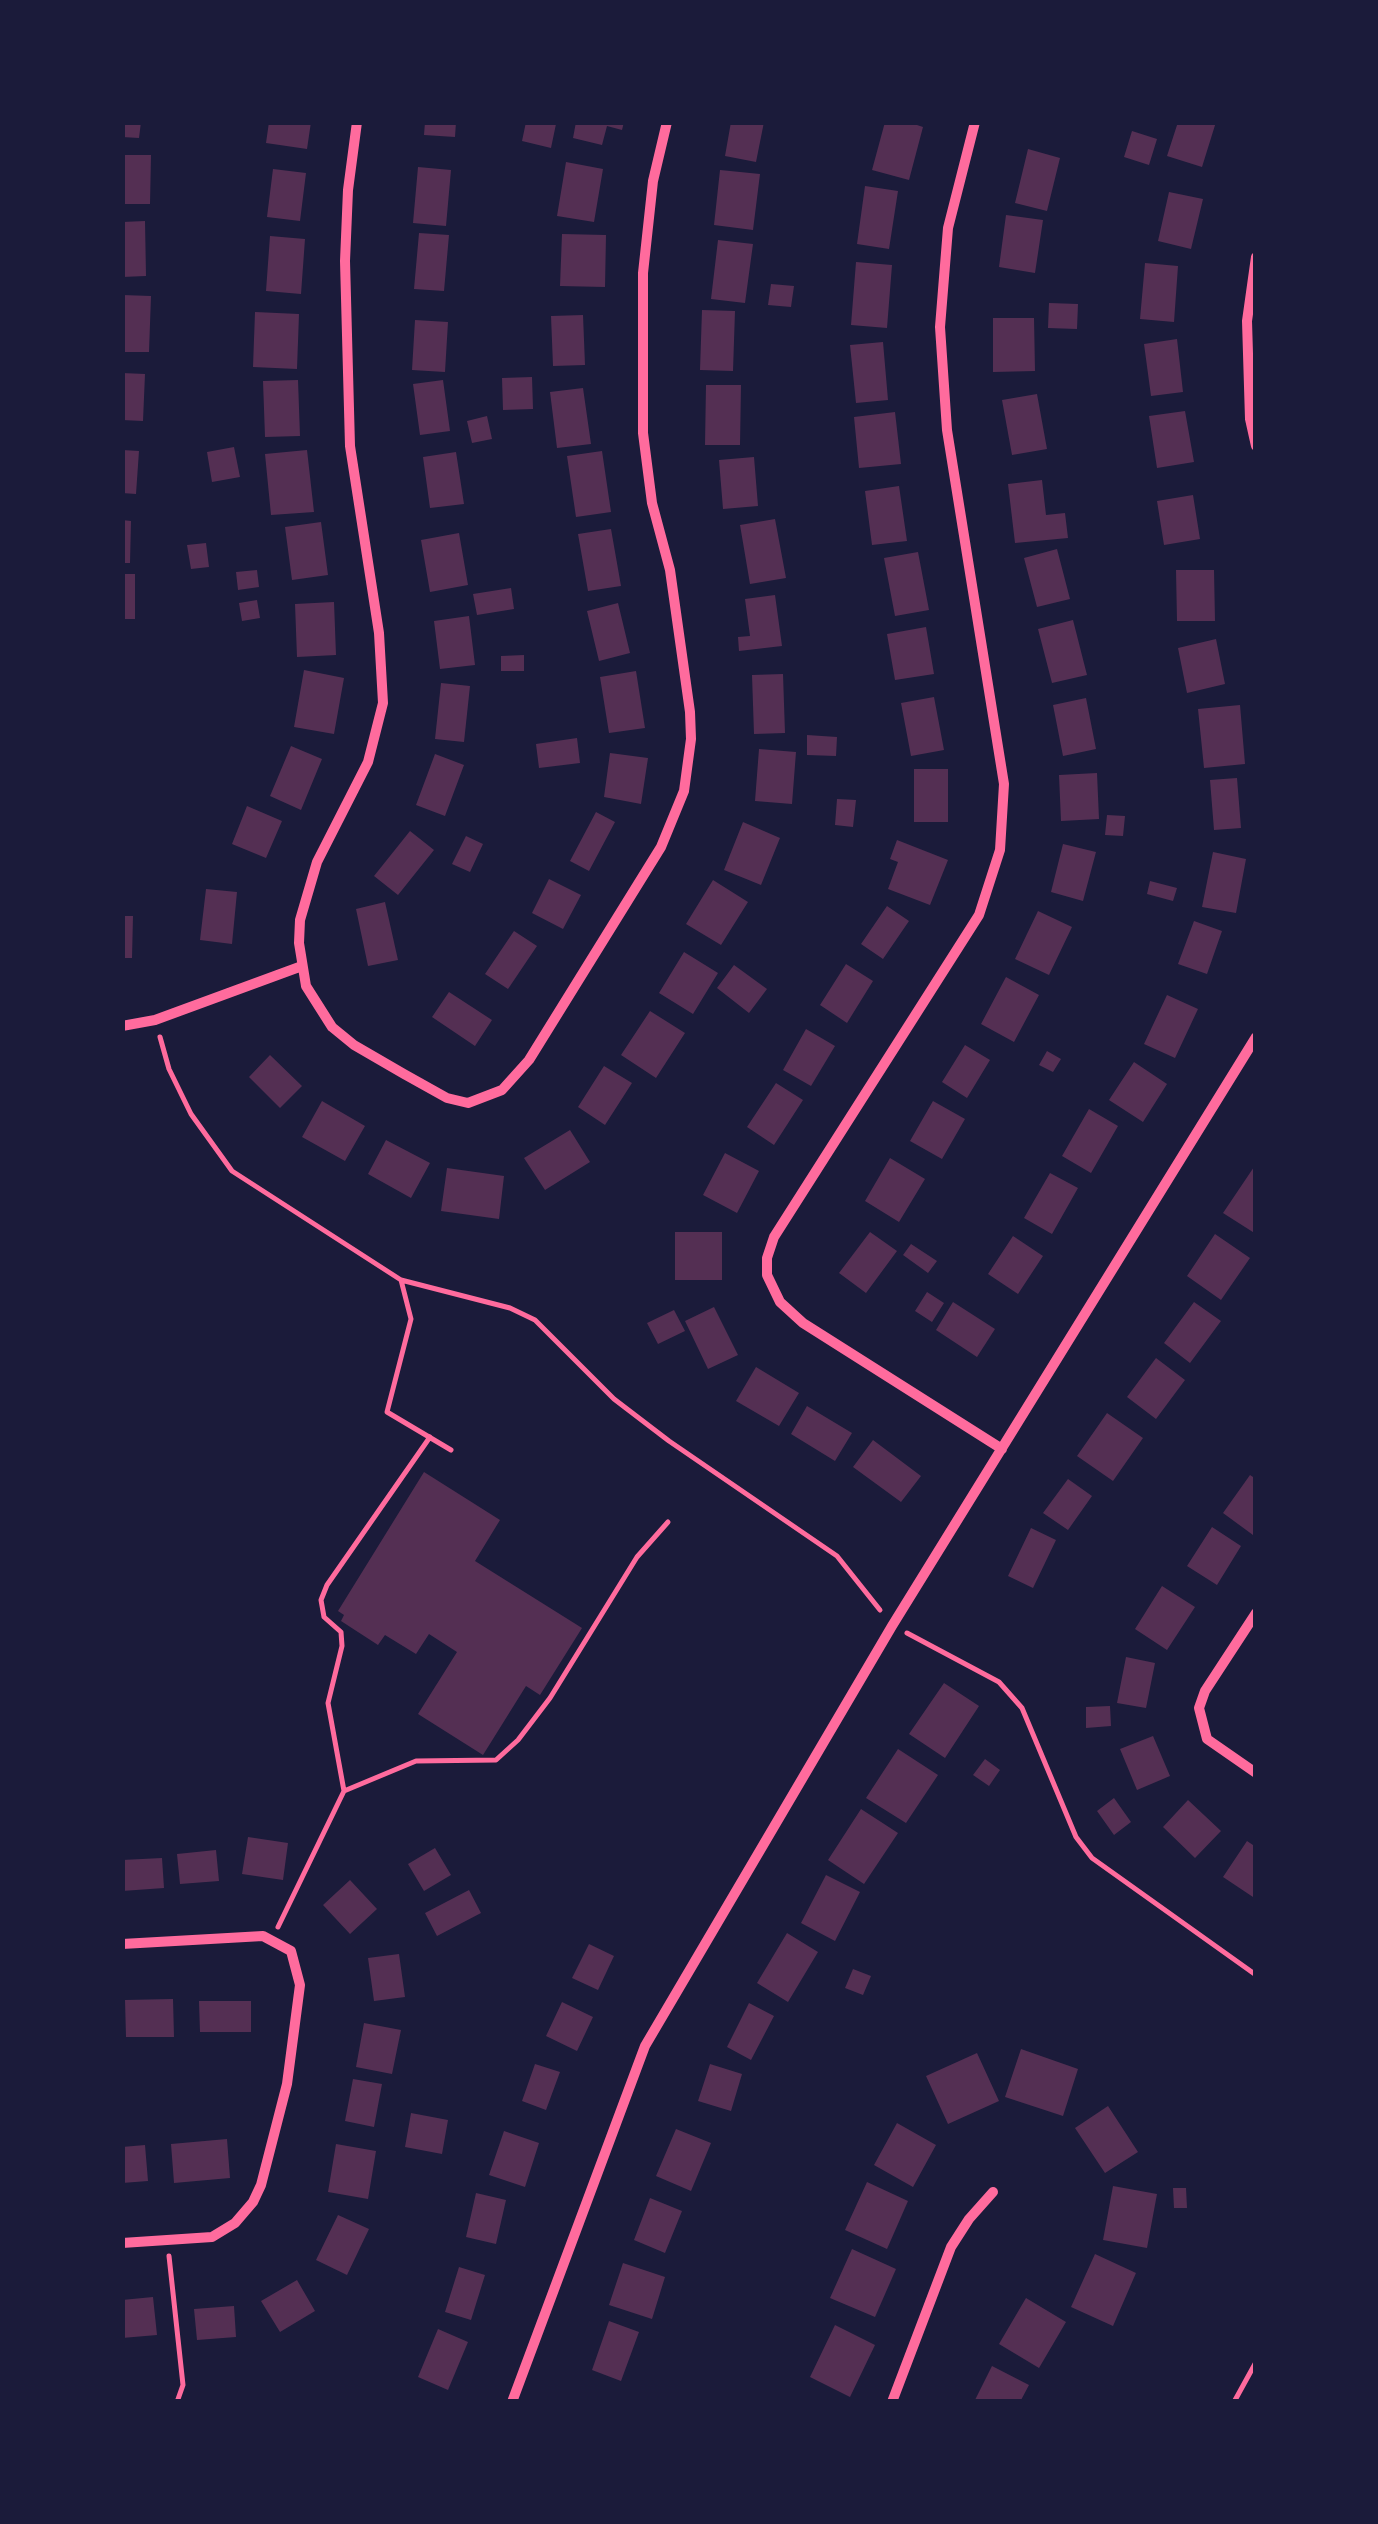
<!DOCTYPE html>
<html>
<head>
<meta charset="utf-8">
<style>
	body { margin:0 }
	#map { position:relative; width:1378px; height:2524px; overflow:hidden; background:#1b1b3a; font-family:"Public Sans",sans-serif }
	canvas { display:block }
	.frame { position:absolute; inset:0; border:125px solid #1b1b3a; pointer-events:none }
</style>
</head>
<body>
<div id="map">
<canvas width="1378" height="2524"></canvas>
<div class="frame"></div>
</div>
<script>
const ctx = document.querySelector('canvas').getContext('2d');
ctx.lineJoin = 'round';
function paint(path, color) {
  ctx.fillStyle = color;
  ctx.fill(path, 'evenodd');
}
function poly(rows) {
  const path = new Path2D();
  for (const r of rows) {
    path.moveTo(r[0], r[1]);
    for (let i = 2; i < r.length; i += 2) path.lineTo(r[i], r[i + 1]);
  }
  return path;
}
function stroke(path, color, width, dash) {
  ctx.strokeStyle = color;
  ctx.lineWidth = width;
  ctx.lineCap = dash ? 'butt' : 'round';
  ctx.setLineDash(dash || []);
  ctx.stroke(path);
}
paint(poly([
	[122,122,141,122,139,138,122,137],
	[269,122,311,122,307,149,266,143],
	[425,122,456,122,455,137,424,135],
	[526,122,556,124,551,148,522,141],
	[576,122,624,122,622,130,607,126,602,145,573,138],
	[731,122,764,122,756,162,725,156],
	[885,122,908,122,923,127,909,180,872,170],
	[1178,122,1216,122,1202,167,1167,156],
	[1132,131,1157,139,1149,165,1124,157],
	[1028,149,1060,158,1047,211,1015,203],
	[122,155,151,155,150,204,122,204],
	[566,162,603,169,594,222,557,216],
	[418,167,451,170,446,226,413,223],
	[273,169,306,173,300,221,267,217],
	[720,170,760,174,753,230,714,225],
	[865,186,898,191,889,249,857,244],
	[1169,192,1203,199,1191,249,1158,241],
	[1006,215,1043,220,1035,273,999,267],
	[145,221,146,276,122,277,122,222],
	[419,233,449,235,444,291,414,289],
	[562,234,606,235,605,287,560,286],
	[270,236,305,239,301,294,266,291],
	[718,240,753,244,745,303,711,299],
	[856,262,892,265,887,328,851,325],
	[1145,263,1178,266,1174,322,1140,319],
	[771,284,794,286,791,307,768,305],
	[122,295,151,296,149,352,122,352],
	[1049,303,1078,304,1077,329,1048,328],
	[702,310,735,311,733,371,700,370],
	[255,312,299,314,297,369,253,367],
	[583,315,585,365,553,366,551,316],
	[993,318,1034,318,1035,371,993,372],
	[415,320,448,322,445,372,412,370],
	[1177,339,1183,392,1151,396,1144,344],
	[883,342,888,400,856,403,850,345],
	[122,373,145,374,143,421,122,420],
	[532,377,533,409,503,410,502,378],
	[298,380,300,436,265,437,263,381],
	[443,380,450,431,420,435,413,384],
	[706,385,741,385,740,445,705,445],
	[583,388,591,444,557,448,550,392],
	[1037,394,1047,449,1012,455,1002,400],
	[1185,411,1194,462,1157,468,1149,416],
	[895,412,901,464,859,468,854,417],
	[487,416,492,439,472,443,467,421],
	[234,447,240,477,212,482,207,452],
	[122,450,139,451,136,494,122,493],
	[307,450,314,512,271,515,265,454],
	[602,451,611,512,576,517,567,456],
	[456,452,464,504,430,508,423,457],
	[754,457,758,506,723,509,719,460],
	[1042,480,1046,515,1065,513,1068,538,1015,543,1008,484],
	[899,486,907,541,872,545,865,491],
	[1193,495,1200,539,1164,545,1157,501],
	[775,519,786,578,750,584,740,525],
	[122,520,131,521,130,563,122,563],
	[321,522,328,575,292,580,285,527],
	[611,529,621,586,588,591,578,534],
	[459,533,468,585,430,592,421,540],
	[206,543,209,567,191,569,187,545],
	[1057,549,1070,599,1037,607,1024,558],
	[918,552,929,610,895,616,884,558],
	[257,570,259,587,238,590,236,572],
	[1176,570,1214,570,1215,621,1177,621],
	[122,574,135,574,135,619,122,619],
	[511,588,514,609,477,615,473,594],
	[775,595,782,646,739,651,738,637,750,636,745,599],
	[257,600,260,618,242,621,239,603],
	[334,602,336,655,297,657,295,604],
	[618,603,630,653,599,661,587,611],
	[469,616,475,665,440,669,434,621],
	[1073,620,1087,675,1052,683,1038,629],
	[926,627,934,674,895,680,887,634],
	[1216,639,1225,684,1187,693,1178,648],
	[524,655,524,671,501,671,501,656],
	[304,670,344,678,334,734,294,727],
	[636,671,645,728,609,733,600,677],
	[783,674,785,733,754,734,752,675],
	[441,683,470,686,464,742,435,739],
	[934,697,944,750,911,756,901,703],
	[1086,698,1096,749,1063,756,1053,705],
	[1240,705,1245,764,1204,768,1198,709],
	[807,735,837,737,836,756,807,755],
	[577,738,580,763,539,768,536,744],
	[291,746,322,759,301,810,270,796],
	[759,749,796,752,792,804,755,801],
	[610,753,648,758,641,804,604,797],
	[435,754,464,765,445,816,416,805],
	[914,769,948,769,948,822,914,822],
	[1097,773,1099,819,1061,821,1059,775],
	[1237,778,1241,828,1214,830,1210,780],
	[837,799,856,800,853,827,835,825],
	[247,806,282,821,266,858,232,844],
	[596,812,615,822,589,871,570,861],
	[1107,815,1125,816,1123,836,1105,835],
	[743,822,780,838,761,885,724,870],
	[410,831,434,850,398,895,374,876],
	[466,836,483,844,470,872,452,864],
	[897,840,948,860,930,905,888,889,898,862,890,859],
	[1063,844,1096,852,1083,901,1051,892],
	[1213,852,1246,859,1236,913,1202,907],
	[549,879,581,895,563,929,532,913],
	[713,880,748,902,721,945,686,924],
	[1150,881,1177,888,1173,901,1147,894],
	[206,889,237,892,232,944,200,940],
	[385,902,398,960,368,966,356,909],
	[887,906,909,921,883,959,861,944],
	[1038,911,1072,927,1049,975,1015,959],
	[122,916,133,916,132,958,122,958],
	[1194,921,1222,931,1207,974,1178,964],
	[514,931,537,946,508,989,485,974],
	[684,952,718,973,693,1014,659,993],
	[846,964,873,981,847,1023,820,1005],
	[734,965,767,989,749,1013,717,988],
	[1006,977,1039,995,1014,1042,981,1024],
	[449,992,492,1020,475,1046,432,1017],
	[1167,995,1198,1009,1175,1058,1144,1044],
	[650,1011,685,1033,656,1078,621,1055],
	[806,1029,835,1046,811,1086,783,1070],
	[965,1045,990,1060,967,1098,942,1082],
	[1047,1051,1061,1059,1053,1072,1039,1065],
	[270,1055,302,1086,280,1108,249,1077],
	[1134,1062,1167,1084,1143,1122,1109,1100],
	[604,1066,632,1083,605,1125,578,1107],
	[776,1083,803,1100,774,1145,747,1127],
	[322,1101,365,1126,345,1161,302,1137],
	[933,1101,965,1119,942,1159,910,1141],
	[1089,1109,1118,1126,1091,1173,1062,1156],
	[570,1130,590,1162,545,1190,524,1158],
	[386,1140,430,1163,411,1198,368,1174],
	[725,1153,759,1171,737,1213,703,1195],
	[890,1158,925,1179,899,1222,865,1201],
	[1256,1164,1256,1234,1223,1213],
	[447,1168,504,1176,499,1219,441,1211],
	[1050,1173,1078,1188,1052,1234,1024,1218],
	[675,1232,722,1232,722,1280,675,1280],
	[870,1232,897,1251,866,1293,839,1273],
	[1215,1234,1250,1258,1221,1300,1187,1276],
	[1013,1236,1043,1256,1018,1294,988,1274],
	[911,1244,937,1261,928,1273,903,1255],
	[927,1292,944,1303,932,1322,915,1311],
	[953,1302,995,1329,977,1357,936,1330],
	[1194,1302,1221,1321,1190,1363,1164,1343],
	[714,1307,738,1355,708,1369,685,1321],
	[674,1310,685,1331,658,1344,647,1323],
	[1156,1358,1185,1380,1156,1419,1127,1397],
	[756,1367,799,1393,779,1426,736,1401],
	[807,1406,852,1433,835,1461,791,1434],
	[1107,1413,1143,1438,1113,1481,1077,1456],
	[873,1440,921,1476,901,1502,853,1467],
	[424,1472,500,1520,475,1561,582,1628,540,1695,526,1686,483,1755,418,1714,457,1652,429,1634,416,1654,385,1635,378,1645,341,1621,344,1615,338,1611],
	[1250,1475,1256,1479,1256,1531,1253,1535,1223,1513],
	[1068,1479,1092,1496,1068,1530,1043,1513],
	[1212,1527,1241,1546,1217,1585,1187,1566],
	[1031,1528,1056,1540,1033,1588,1008,1576],
	[1162,1586,1195,1607,1167,1650,1135,1629],
	[1126,1657,1155,1663,1146,1708,1117,1703],
	[944,1683,979,1706,945,1758,909,1734],
	[1110,1706,1111,1726,1086,1728,1086,1707],
	[1153,1736,1170,1776,1137,1790,1120,1749],
	[898,1749,938,1775,906,1823,866,1798],
	[985,1759,1000,1770,989,1786,973,1775],
	[1114,1798,1131,1822,1114,1835,1097,1811],
	[1188,1800,1221,1831,1195,1858,1163,1827],
	[861,1809,898,1833,864,1884,828,1860],
	[248,1837,288,1843,283,1880,242,1874],
	[1247,1841,1256,1847,1256,1899,1223,1877],
	[435,1848,451,1875,424,1891,408,1864],
	[216,1850,219,1881,180,1884,177,1854],
	[162,1858,164,1888,122,1891,122,1860],
	[826,1875,860,1892,835,1941,801,1923],
	[350,1880,377,1909,350,1934,323,1905],
	[469,1890,481,1913,437,1936,425,1913],
	[787,1933,818,1952,788,2002,757,1983],
	[589,1944,614,1956,598,1990,572,1978],
	[399,1954,405,1997,374,2001,368,1958],
	[853,1969,871,1976,863,1995,845,1988],
	[173,1999,174,2037,126,2037,125,2000],
	[199,2001,251,2001,251,2032,200,2032],
	[562,2002,593,2017,577,2051,546,2036],
	[749,2003,774,2016,751,2060,727,2047],
	[364,2023,401,2030,392,2074,356,2067],
	[1021,2049,1078,2069,1063,2116,1005,2097],
	[977,2053,999,2101,948,2124,926,2076],
	[535,2064,560,2072,546,2110,522,2101],
	[710,2064,742,2074,731,2111,698,2101],
	[353,2079,382,2084,374,2127,345,2121],
	[1108,2106,1138,2152,1105,2173,1075,2128],
	[411,2113,448,2120,442,2154,405,2147],
	[897,2123,936,2145,913,2187,874,2165],
	[676,2129,711,2143,691,2191,656,2176],
	[504,2131,539,2143,525,2187,489,2175],
	[227,2139,230,2178,174,2183,171,2144],
	[336,2144,376,2151,368,2199,328,2192],
	[145,2145,148,2181,122,2183,122,2147],
	[867,2182,908,2201,887,2249,845,2230],
	[1113,2186,1157,2194,1147,2248,1103,2240],
	[1173,2188,1186,2188,1187,2208,1174,2208],
	[476,2193,506,2200,496,2244,466,2237],
	[650,2198,682,2211,665,2253,634,2240],
	[338,2215,369,2229,347,2275,316,2260],
	[852,2249,896,2269,875,2317,830,2298],
	[1095,2254,1136,2273,1113,2326,1071,2307],
	[623,2263,665,2277,652,2319,609,2305],
	[459,2267,485,2275,471,2320,445,2312],
	[297,2280,315,2311,280,2332,261,2301],
	[153,2297,157,2335,122,2338,122,2300],
	[1026,2298,1066,2322,1039,2368,999,2344],
	[234,2306,236,2337,197,2340,194,2309],
	[609,2321,639,2332,621,2381,592,2370],
	[835,2325,875,2345,850,2397,810,2377],
	[438,2329,468,2342,448,2390,418,2377],
	[992,2366,1029,2385,1020,2402,974,2402]
]), '#542f53');
stroke(poly([
	[160,1037,169,1069,191,1114,232,1171,401,1280,510,1308,535,1320,614,1399,669,1441,837,1556,880,1610],
	[401,1280,411,1319,387,1412,451,1450],
	[907,1633,999,1682,1022,1708,1076,1837,1092,1858,1256,1975],
	[344,1791,328,1703,342,1646,341,1632,324,1617,321,1600,327,1585,430,1437],
	[278,1927,344,1791,416,1761,496,1760,518,1740,550,1698,637,1557,668,1522],
	[169,2256,183,2385,177,2402],
	[1234,2402,1256,2362]
]), '#ff6b9d', 5);
stroke(poly([
	[357,122,348,190,345,261,350,446,379,633,383,703,368,762,317,862,300,920,299,943,306,986,332,1027,354,1045,404,1074,447,1098,468,1103,502,1090,529,1060,661,847,684,791,691,739,690,712,670,570,652,503,643,433,643,273,653,181,667,122],
	[975,122,948,228,940,327,947,430,1004,784,1000,850,979,915,774,1237,767,1258,767,1275,780,1302,803,1323,1002,1449],
	[1256,257,1247,321,1250,419,1256,446],
	[122,1026,155,1020,302,966],
	[1256,1613,1205,1691,1199,1708,1207,1739,1256,1773],
	[122,1944,263,1936,291,1951,300,1985,287,2084,261,2185,253,2202,235,2223,212,2237,122,2243],
	[512,2402,645,2046,892,1626,1256,1037],
	[892,2402,951,2247,969,2219,993,2192]
]), '#ff6b9d', 10);
</script>
</body>
</html>
